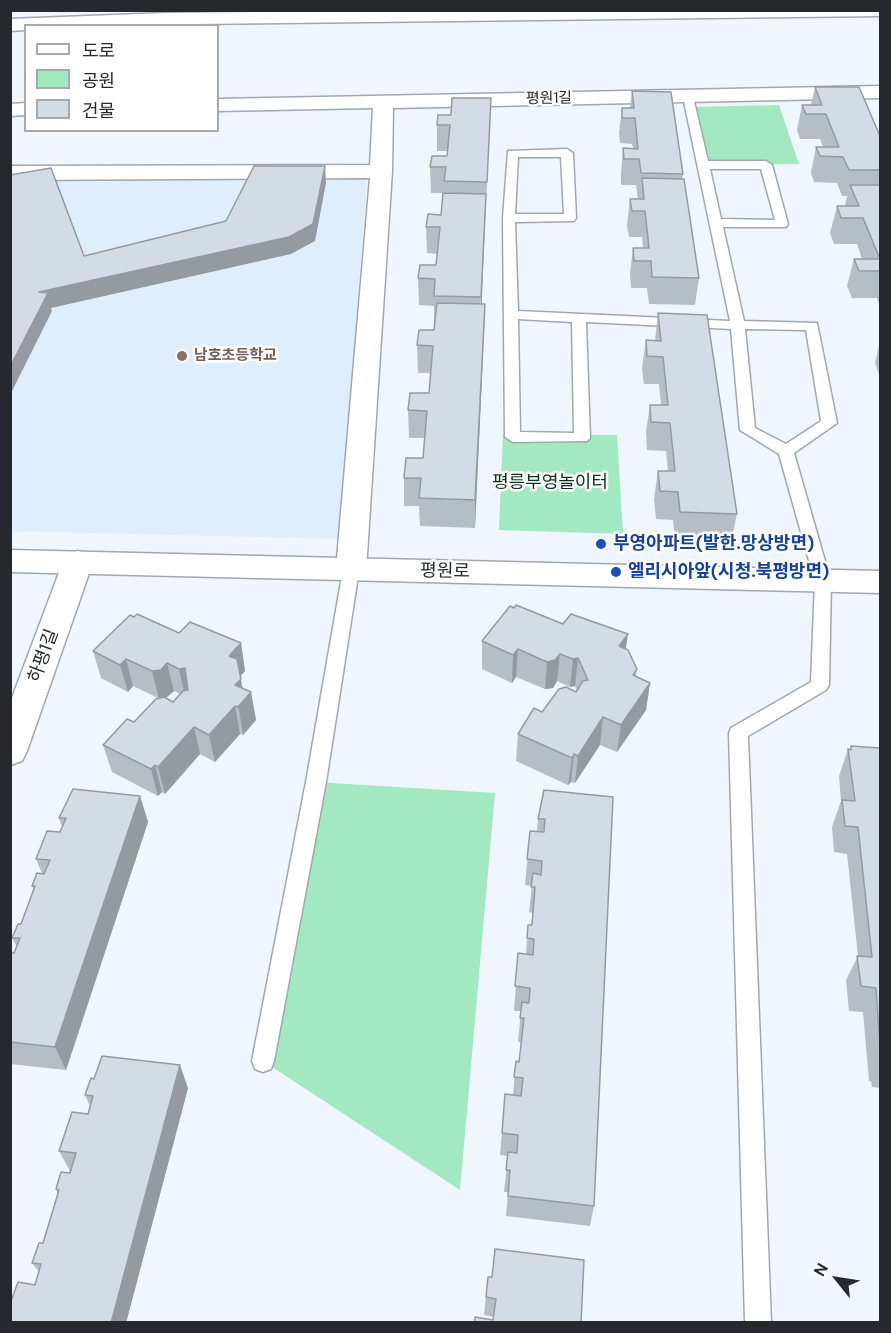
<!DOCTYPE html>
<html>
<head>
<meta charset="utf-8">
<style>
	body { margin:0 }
	#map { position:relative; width:891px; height:1333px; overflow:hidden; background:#eff6fd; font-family:"DM Sans","Noto Sans KR",sans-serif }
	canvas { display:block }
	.frame { position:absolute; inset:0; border:12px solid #25282c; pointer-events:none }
	.legend { position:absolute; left:24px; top:24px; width:195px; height:108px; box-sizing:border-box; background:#fff; border:2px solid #a8a9ab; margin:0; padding:8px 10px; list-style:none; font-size:18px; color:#25282c }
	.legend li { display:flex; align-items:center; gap:12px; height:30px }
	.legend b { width:30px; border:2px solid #a8a9ab }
	.north { position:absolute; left:807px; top:1249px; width:60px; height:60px; -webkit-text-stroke:4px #fff; paint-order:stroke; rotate:300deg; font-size:16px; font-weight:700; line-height:24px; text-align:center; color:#25282c }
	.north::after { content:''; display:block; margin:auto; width:21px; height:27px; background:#25282c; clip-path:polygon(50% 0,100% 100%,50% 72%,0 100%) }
</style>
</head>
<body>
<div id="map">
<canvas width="891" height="1333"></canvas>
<div class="frame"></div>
<ul class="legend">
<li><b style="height:8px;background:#fff"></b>도로</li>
<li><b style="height:16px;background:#a2e9c1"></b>공원</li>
<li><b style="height:16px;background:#d3dce5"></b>건물</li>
</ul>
<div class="north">N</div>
</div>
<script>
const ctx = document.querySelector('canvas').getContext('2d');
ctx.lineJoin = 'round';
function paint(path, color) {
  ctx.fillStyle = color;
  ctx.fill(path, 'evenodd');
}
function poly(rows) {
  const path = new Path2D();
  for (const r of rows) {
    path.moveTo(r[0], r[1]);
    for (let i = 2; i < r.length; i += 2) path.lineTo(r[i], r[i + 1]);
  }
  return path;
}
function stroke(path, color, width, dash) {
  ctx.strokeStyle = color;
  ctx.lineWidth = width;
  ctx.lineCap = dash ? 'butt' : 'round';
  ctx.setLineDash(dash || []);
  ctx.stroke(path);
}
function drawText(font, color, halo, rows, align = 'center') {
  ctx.font = font + ' "DM Sans","Noto Sans KR",sans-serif';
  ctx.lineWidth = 5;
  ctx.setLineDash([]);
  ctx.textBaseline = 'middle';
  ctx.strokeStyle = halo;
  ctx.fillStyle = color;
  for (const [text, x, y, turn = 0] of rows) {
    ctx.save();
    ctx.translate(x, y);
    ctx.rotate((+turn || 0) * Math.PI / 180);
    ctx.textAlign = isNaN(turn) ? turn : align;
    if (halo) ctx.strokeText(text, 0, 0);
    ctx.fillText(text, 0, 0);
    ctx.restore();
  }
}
paint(poly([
	[367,179,340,539,11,531,11,180]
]), '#dfeefd');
paint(poly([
	[779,105,799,164,702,165,692,107],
	[503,434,617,435,623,534,499,530],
	[316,782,495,793,460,1190,263,1061]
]), '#a2e9c1');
const lane = poly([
	[688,94,693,97,708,161,766,161,772,165,788,224,786,227,723,227,744,321,817,323,837,423,794,453,831,582,829,685,826,690,748,736,771,1322,745,1322,729,733,731,728,811,682,815,582,779,454,740,430,731,329,586,322,590,438,587,441,513,442,505,437,503,218,508,151,567,149,573,153,576,218,574,221,515,222,518,311,730,321,683,97,688,94],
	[518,157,561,157,564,214,515,214,518,157],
	[710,169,761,169,775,220,721,219,710,169],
	[518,319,572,322,574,433,520,432,518,319],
	[745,329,806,330,821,421,786,444,755,428,745,329],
	[351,564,357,566,359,570,326,782,274,1061,271,1069,263,1072,255,1069,252,1061,306,782,343,570,345,566,351,564]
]);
const street = poly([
	[880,86,880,98,393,108,392,171,366,570,362,578,351,581,340,578,336,570,370,178,10,180,10,166,370,165,373,108,218,111,218,99,880,86],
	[26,103,26,115,10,116,10,104,26,103],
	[78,551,89,555,93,562,27,751,22,761,10,765,10,703,63,562,67,555,78,551]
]);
const secondary = poly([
	[433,10,880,10,880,16,26,26,26,30,10,31,10,19,165,13,433,10],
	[10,550,880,571,880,593,10,572,10,550]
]);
stroke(lane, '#9fa8b0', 3);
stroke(street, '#9fa8b0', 3);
stroke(secondary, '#9fa8b0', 3);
paint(lane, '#fff');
paint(street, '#fff');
paint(secondary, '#fff');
paint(poly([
	[815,87,880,136,880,307,877,298,852,298,847,286,854,259,862,259,857,244,834,244,830,233,837,206,845,206,847,196,842,196,837,183,814,182,811,173,816,147,823,147,820,139,800,139,797,130,802,105,811,105],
	[632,91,683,174,682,179,699,278,695,305,649,304,647,288,631,288,630,274,633,248,643,248,642,237,629,237,627,225,630,199,638,199,636,185,621,185,621,174,623,148,633,148,632,144,620,143,619,133,622,108,630,108],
	[490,123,481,304,484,332,475,528,420,526,419,506,404,506,404,478,423,458,424,438,409,438,408,410,429,393,430,373,418,373,417,345,434,330,435,323,434,323,434,306,419,305,418,278,436,265,438,254,427,253,426,227,441,215,443,193,431,193,430,167,447,156,447,151,437,151,437,125],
	[658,313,737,514,731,542,675,540,673,520,656,519,654,499,658,471,668,471,666,451,647,450,646,432,650,405,661,405,659,384,644,384,642,368,646,340,655,341],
	[880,342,880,377,875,363],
	[179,633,241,643,245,671,240,677,242,688,251,692,256,720,243,735,240,734,215,762,200,754,165,794,162,792,158,796,112,772,103,745,134,722,158,698,133,686,128,692,101,678,93,651],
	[174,691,180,694,173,702,165,698,167,697],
	[482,641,625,649,637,669,636,676,650,683,646,710,617,752,600,745,575,783,571,782,568,785,516,761,518,734,542,712,576,692,577,691,575,686,570,687,557,681,553,688,545,689,516,677,512,683,482,669],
	[851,746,880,748,880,1088,872,1087,871,1081,869,1081,863,1012,849,1011,846,980,858,956,847,854,834,852,832,827,841,801,839,776,848,749,850,749],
	[544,790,594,1206,590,1226,506,1216,508,1192,504,1192,508,1156,500,1155,502,1133,513,1095,516,1061,519,1062,521,1042,518,1042,521,1011,514,1011,518,953,526,954,528,925,532,925,533,913,529,912,532,886,525,885,530,831,537,832,538,819],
	[140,796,148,822,66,1070,10,1064,10,953,14,953,17,947,12,938,21,924,34,890,32,886,42,873,36,859,60,832,62,827,59,818],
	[188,1088,126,1323,10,1323,35,1285,39,1272,32,1263,43,1243,58,1194,56,1189,70,1171,59,1151,88,1114,90,1106,85,1095],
	[584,1260,494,1317,484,1315,488,1277]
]), '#b5bdc5');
paint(poly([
	[325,166,326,183,315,241,291,254,51,308,52,311,10,395,10,367,39,292,289,237],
	[486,194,481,324,481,297],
	[485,304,484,332,475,528,475,500],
	[628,634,624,662,619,646],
	[241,643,245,671,234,683,229,656],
	[518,649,516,677,512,683,513,655],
	[560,654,557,681,553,688,545,689,547,662],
	[578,658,575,686,570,687,573,659],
	[126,659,133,686,128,692,120,665],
	[167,663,174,691,167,697,159,699,152,671],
	[185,668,191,695,185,696,179,669],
	[241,679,244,700,251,692,256,720,243,735,235,685],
	[650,683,646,710,617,752,621,725],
	[235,706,240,734,215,762,209,735],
	[603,717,600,745,575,783,578,756],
	[194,727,200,754,165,794,158,767],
	[574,754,571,782,568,785,572,758],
	[155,765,162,792,158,796,151,769],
	[140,796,148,822,66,1070,55,1047],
	[180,1065,188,1088,126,1323,111,1323]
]), '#949aa0');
const building = poly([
	[815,87,859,87,880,136,880,170,849,170,843,157,820,156,816,147,839,147,826,114,806,114,802,105,822,105,815,87],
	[632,91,671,92,683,174,641,173,639,159,624,159,623,148,638,149,635,118,622,118,622,108,634,108,632,91],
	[452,98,491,98,487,182,444,181,446,167,430,167,432,156,447,156,450,125,437,125,438,115,451,115,452,98],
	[254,166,325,166,313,224,289,237,39,292,48,293,10,367,10,175,51,168,84,256,226,221,254,166],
	[642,178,684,179,699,278,652,277,651,261,634,261,633,248,649,248,645,211,632,211,630,199,644,199,642,178],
	[850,185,880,185,880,271,859,271,854,259,880,259,863,218,841,218,837,206,859,206,850,185],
	[443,193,486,194,481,297,434,296,435,279,418,278,420,265,436,265,440,227,426,227,428,214,441,215,443,193],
	[437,303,485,304,475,500,419,498,421,478,404,478,406,458,423,458,427,411,408,410,410,393,429,393,433,346,417,345,419,330,434,330,437,303],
	[658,313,707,315,737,514,680,512,678,492,660,491,658,471,675,471,670,423,651,422,650,405,668,405,663,357,647,356,646,340,661,341,658,313],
	[516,605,563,624,571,614,628,634,619,646,628,650,637,669,633,675,650,683,621,725,603,717,578,756,574,754,572,758,518,734,534,708,542,712,559,689,566,687,576,692,583,681,588,680,578,658,573,659,560,654,555,660,547,662,518,649,513,655,482,641,510,606,514,608,516,605],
	[137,614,179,633,190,622,241,643,229,656,237,659,241,679,235,685,251,692,238,707,235,706,209,735,194,727,158,767,155,765,151,769,103,745,127,719,134,722,156,699,164,697,173,702,183,691,188,690,185,668,179,669,167,663,161,670,152,671,126,659,120,665,93,651,130,615,134,617,137,614],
	[851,746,880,748,880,1046,876,988,861,986,857,956,872,957,858,827,845,826,842,800,855,801,848,749,851,750,851,746],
	[73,789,140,796,55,1047,10,1042,10,953,14,953,20,938,12,938,18,924,21,924,35,886,32,886,37,873,44,874,50,860,36,859,47,831,60,832,66,818,59,818,73,789],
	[544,790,613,797,594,1206,508,1196,510,1170,506,1170,508,1152,517,1153,518,1135,502,1133,505,1094,521,1096,523,1078,514,1077,516,1061,519,1062,524,1018,520,1018,522,1002,529,1003,530,988,515,986,518,953,533,955,534,939,527,938,528,925,532,925,535,887,531,887,533,873,541,875,542,861,527,859,530,831,544,832,545,819,538,819,544,790],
	[102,1056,180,1065,111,1323,10,1323,10,1304,18,1282,35,1285,41,1264,32,1263,39,1243,43,1243,59,1190,56,1189,61,1172,70,1173,76,1153,59,1151,72,1112,88,1114,93,1096,85,1095,91,1078,94,1079,102,1056],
	[495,1249,584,1260,581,1323,475,1323,475,1317,493,1320,496,1299,486,1297,488,1277,492,1277,495,1249]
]);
paint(building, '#d3dce5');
stroke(building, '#949aa0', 1.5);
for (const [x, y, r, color] of [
	[182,356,6,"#8d6e63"],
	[601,544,6,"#1a4fb4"],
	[616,572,6,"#1a4fb4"]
]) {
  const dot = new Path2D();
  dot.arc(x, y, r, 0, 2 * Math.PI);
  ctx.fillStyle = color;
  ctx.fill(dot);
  stroke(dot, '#fff', 2);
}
drawText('15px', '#25282c', '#fff', [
	["평원1길",549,99,-1]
]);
drawText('bold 15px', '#785e54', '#fff', [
	["남호초등학교",194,356]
], 'left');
drawText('18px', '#0a321f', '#fff', [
	["평릉부영놀이터",550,483]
]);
drawText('bold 18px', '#164399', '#fff', [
	["부영아파트(발한.망상방면)",613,544],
	["엘리시아앞(시청.북평방면)",628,572]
], 'left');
drawText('18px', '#25282c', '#fff', [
	["평원로",445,572,1],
	["하평1길",44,656,-70]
]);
</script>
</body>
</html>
